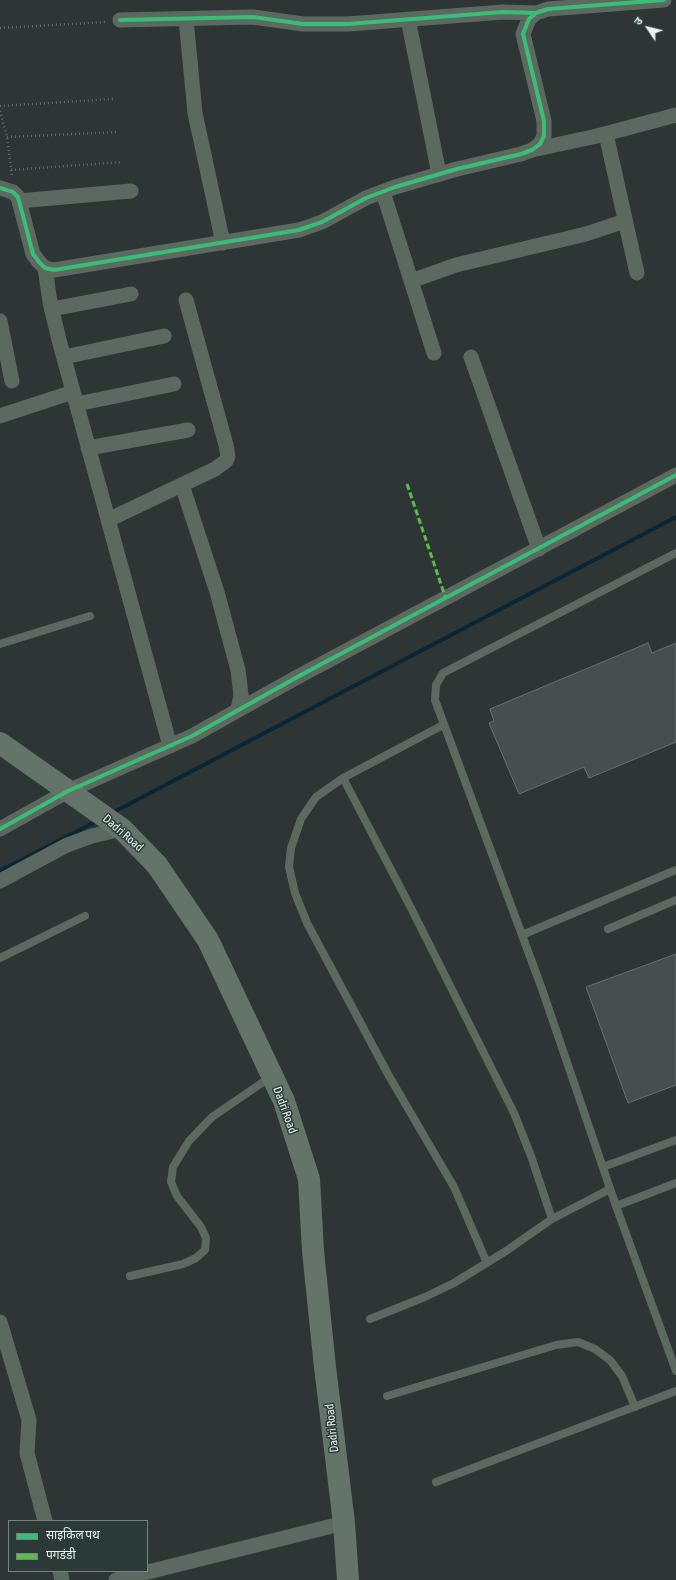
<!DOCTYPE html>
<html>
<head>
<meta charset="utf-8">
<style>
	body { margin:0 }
	#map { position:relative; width:676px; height:1580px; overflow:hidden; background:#2e3635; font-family:"Asap Condensed","Noto Sans Devanagari",sans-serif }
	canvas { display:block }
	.legend { position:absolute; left:8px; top:1520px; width:140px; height:52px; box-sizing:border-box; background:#2b3a37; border:1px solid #778482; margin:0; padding:5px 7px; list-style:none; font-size:12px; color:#eaf4f2 }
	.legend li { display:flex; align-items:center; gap:8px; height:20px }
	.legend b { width:20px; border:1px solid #778482 }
	.north { position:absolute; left:628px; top:8px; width:40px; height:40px; -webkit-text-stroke:3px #2b3a37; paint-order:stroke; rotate:305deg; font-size:11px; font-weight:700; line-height:16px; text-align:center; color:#eaf4f2 }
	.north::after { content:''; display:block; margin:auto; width:14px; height:18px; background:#eaf4f2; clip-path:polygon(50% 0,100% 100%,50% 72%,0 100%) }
</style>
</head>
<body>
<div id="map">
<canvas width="676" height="1580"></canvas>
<ul class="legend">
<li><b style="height:5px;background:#3abd76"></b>साइकिल पथ</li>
<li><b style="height:5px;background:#5cbc4b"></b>पगडंडी</li>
</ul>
<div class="north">उ</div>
</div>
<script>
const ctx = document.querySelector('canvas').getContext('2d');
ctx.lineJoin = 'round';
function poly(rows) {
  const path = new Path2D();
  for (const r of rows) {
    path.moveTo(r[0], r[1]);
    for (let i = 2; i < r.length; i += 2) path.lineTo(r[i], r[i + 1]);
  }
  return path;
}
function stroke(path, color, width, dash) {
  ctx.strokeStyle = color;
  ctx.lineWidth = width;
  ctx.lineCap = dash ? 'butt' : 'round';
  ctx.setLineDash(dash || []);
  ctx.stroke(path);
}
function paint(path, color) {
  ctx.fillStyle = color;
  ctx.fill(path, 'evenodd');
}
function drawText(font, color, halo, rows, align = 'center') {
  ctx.font = font + ' "Asap Condensed",sans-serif';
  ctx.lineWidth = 3;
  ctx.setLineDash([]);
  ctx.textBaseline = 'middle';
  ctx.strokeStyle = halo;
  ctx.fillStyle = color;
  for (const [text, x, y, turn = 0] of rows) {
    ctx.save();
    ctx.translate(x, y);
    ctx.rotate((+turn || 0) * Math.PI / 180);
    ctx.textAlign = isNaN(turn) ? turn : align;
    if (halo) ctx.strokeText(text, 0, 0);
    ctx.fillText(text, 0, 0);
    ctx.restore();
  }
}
stroke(poly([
	[112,813,676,517],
	[0,871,97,821]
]), '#082636', 4);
const building = poly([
	[648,643,652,653,676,643,676,742,589,778,584,767,519,794,489,723,494,721,490,709,648,643],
	[676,954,676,1085,628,1103,586,987,676,954]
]);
paint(building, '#484e4e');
stroke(building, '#686f6f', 1);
stroke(poly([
	[0,28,107,22],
	[0,106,113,99],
	[0,111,7,137,12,177],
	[7,137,118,132],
	[11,170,122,162]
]), '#636c67', 2.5, [1, 3]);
stroke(poly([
	[676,553,443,673,436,685,435,700,542,989,616,1206,676,1371],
	[0,644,90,616],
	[443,725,343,778,316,797,301,819,291,848,289,867,295,893,307,923,389,1076,454,1187,487,1263],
	[343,778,411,908,514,1113,531,1156,552,1219],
	[608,929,676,900],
	[522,935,676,870],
	[0,958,85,916],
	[603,1167,676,1140],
	[616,1206,676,1183],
	[130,1276,183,1264,196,1258,205,1250,206,1238,201,1227,177,1196,171,1182,173,1167,189,1141,212,1117,272,1076],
	[370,1319,425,1297,454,1283,506,1251,552,1219,610,1189],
	[387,1396,556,1345,578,1342,595,1349,610,1360,622,1376,635,1407],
	[436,1482,676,1391]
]), '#5c6961', 8);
stroke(poly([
	[186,19,195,113,223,243],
	[408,19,439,174],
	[120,20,253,17,303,24,348,24,503,12,536,13],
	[606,134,637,273],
	[532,150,597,136,676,115],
	[0,188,13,192,18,197,33,254,39,262,45,268,54,270,299,230,322,222,366,198,395,187,457,169,521,154,532,150,540,144,544,136,544,121,523,34,529,19,536,13,548,9,664,0],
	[383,192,434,353],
	[19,201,131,191],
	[45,268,50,302,59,340,170,746],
	[411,281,456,265,586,234,625,221],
	[52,309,131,294],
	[0,321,12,381],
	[64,357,164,336],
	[471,357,539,549],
	[77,404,174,384],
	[0,416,73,392],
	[88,448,188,430],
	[182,485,217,592,238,670,241,695,238,710],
	[108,520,215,469,226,461,228,456,226,445,186,300],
	[0,829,68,791,192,736,301,675,676,475],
	[0,881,67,845,92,836,122,829],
	[0,1322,29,1420,27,1453,45,1521],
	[60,1571,62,1580],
	[116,1580,344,1523]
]), '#5c6961', 15);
stroke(poly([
	[0,743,122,829,157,865,208,940,284,1101,309,1179,313,1251,325,1367,344,1523,348,1580]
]), '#64746a', 22);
stroke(poly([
	[407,484,446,599]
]), '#5cbc4b', 3, [6, 3]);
stroke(poly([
	[120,20,253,17,303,24,348,24,503,12,536,13],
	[0,188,13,192,18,197,33,254,39,262,45,268,54,270,299,230,322,222,366,198,395,187,457,169,521,154,532,150,540,144,544,136,544,121,523,34,529,19,536,13,548,9,664,0],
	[0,829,68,791,192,736,301,675,676,475]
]), '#3abd76', 4);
drawText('12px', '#eaf4f2', '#2b3a37', [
	["Dadri Road",123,833,41],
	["Dadri Road",285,1110,70],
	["Dadri Road",332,1428,-96]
]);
</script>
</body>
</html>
